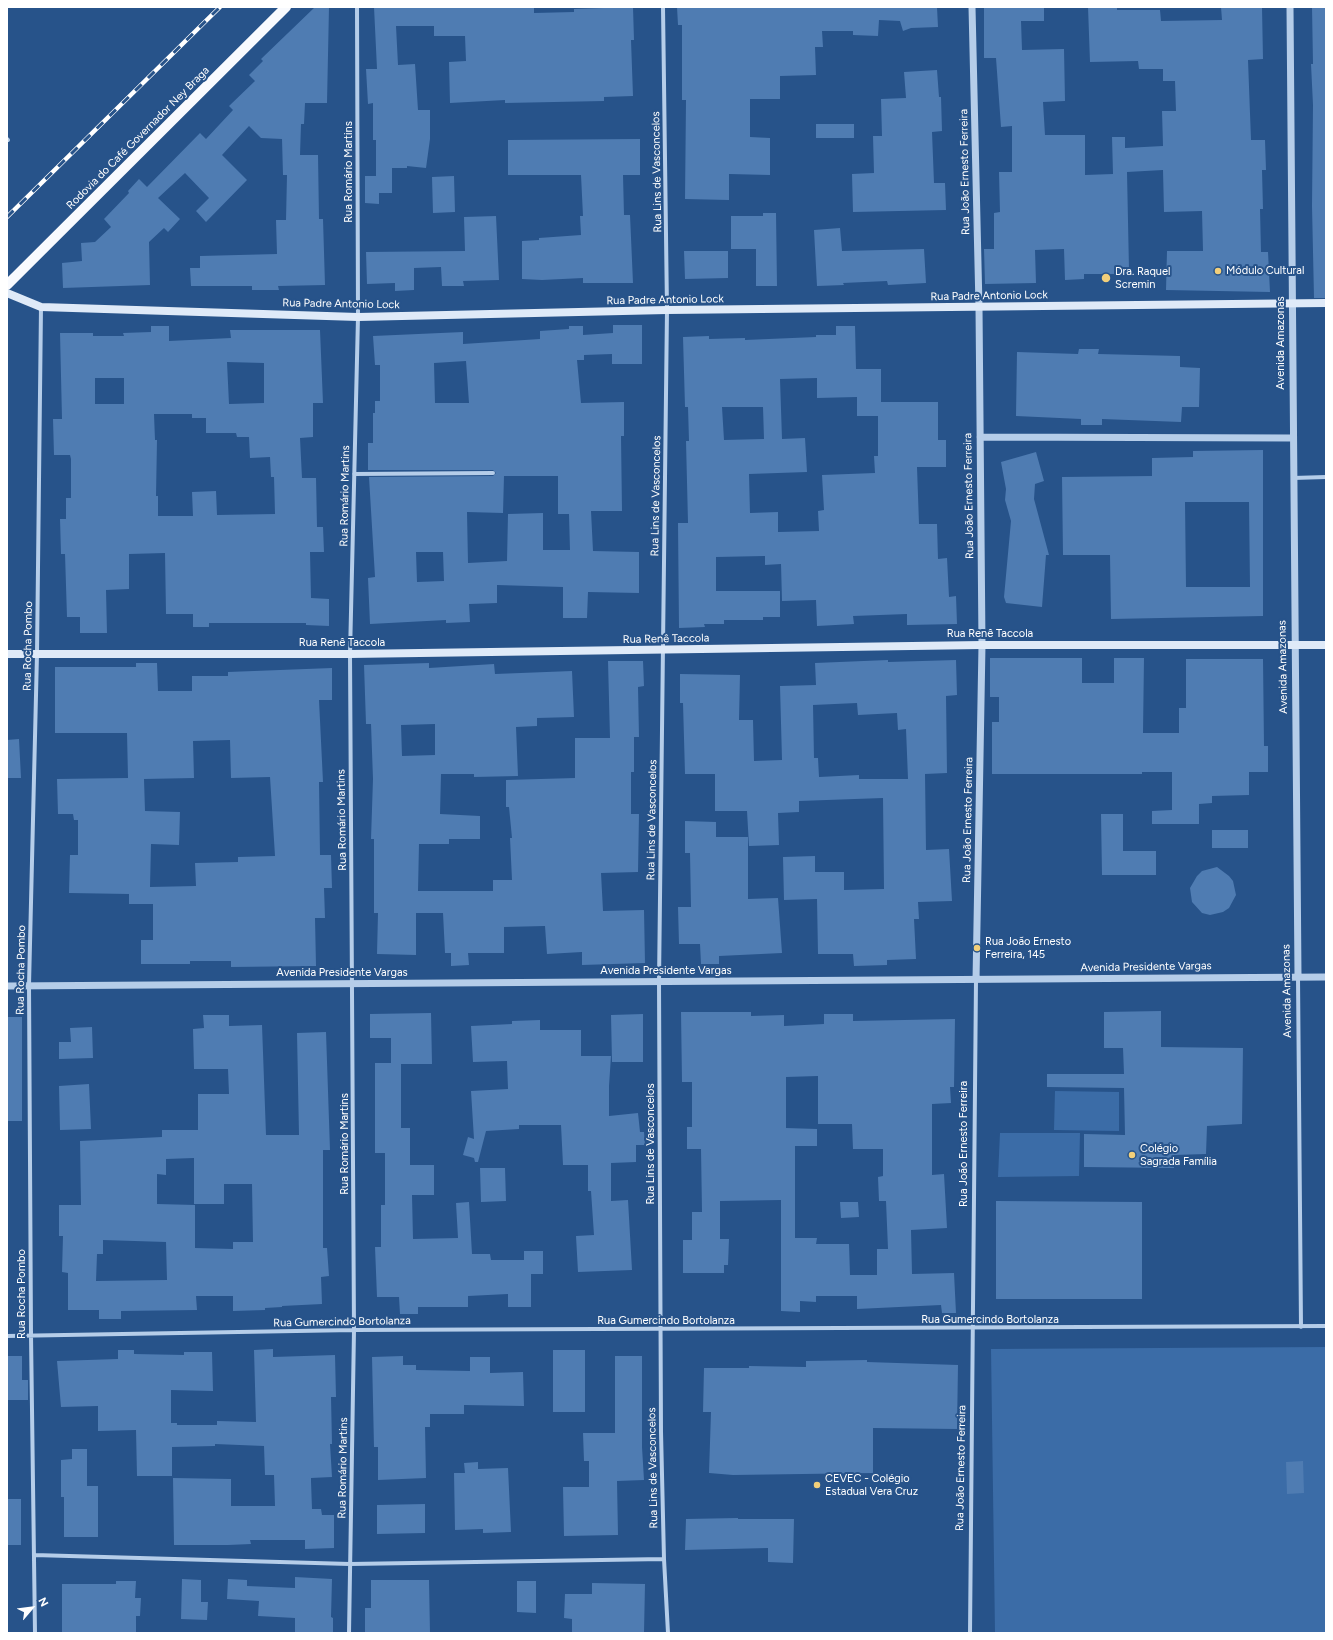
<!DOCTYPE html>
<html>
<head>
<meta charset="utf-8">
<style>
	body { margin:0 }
	#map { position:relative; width:1333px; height:1640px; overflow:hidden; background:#27538a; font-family:Figtree,sans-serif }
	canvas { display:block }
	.frame { position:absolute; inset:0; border:8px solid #fff; pointer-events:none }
	.north { position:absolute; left:12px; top:1588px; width:40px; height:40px; -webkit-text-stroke:3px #27538a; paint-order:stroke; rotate:62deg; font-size:11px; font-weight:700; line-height:16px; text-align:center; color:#fff }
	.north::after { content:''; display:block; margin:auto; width:14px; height:18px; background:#fff; clip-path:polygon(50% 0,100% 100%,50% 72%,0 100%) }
</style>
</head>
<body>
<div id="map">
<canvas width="1333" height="1640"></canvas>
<div class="frame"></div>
<div class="north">N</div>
</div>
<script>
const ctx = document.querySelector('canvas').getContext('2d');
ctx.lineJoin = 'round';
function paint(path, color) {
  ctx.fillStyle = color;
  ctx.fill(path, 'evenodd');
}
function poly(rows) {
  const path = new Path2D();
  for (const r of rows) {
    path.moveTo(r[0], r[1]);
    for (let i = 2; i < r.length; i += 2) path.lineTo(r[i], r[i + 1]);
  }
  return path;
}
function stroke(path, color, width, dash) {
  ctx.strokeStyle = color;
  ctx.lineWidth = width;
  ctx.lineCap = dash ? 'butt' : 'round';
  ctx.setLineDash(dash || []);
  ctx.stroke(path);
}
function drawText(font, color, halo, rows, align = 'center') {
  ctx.font = font + ' Figtree,sans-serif';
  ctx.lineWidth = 4;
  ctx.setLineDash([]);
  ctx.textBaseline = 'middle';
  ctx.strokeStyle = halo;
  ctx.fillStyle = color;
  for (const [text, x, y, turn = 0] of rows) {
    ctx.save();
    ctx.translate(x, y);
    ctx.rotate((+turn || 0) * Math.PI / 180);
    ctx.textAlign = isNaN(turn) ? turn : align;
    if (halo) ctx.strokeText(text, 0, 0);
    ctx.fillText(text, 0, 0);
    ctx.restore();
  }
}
paint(poly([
	[1055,1091,1119,1092,1119,1131,1054,1130],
	[1000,1133,1080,1133,1079,1176,998,1177],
	[1326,1347,1326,1633,995,1633,991,1349]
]), '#3b6ca7');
paint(poly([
	[315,7,329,7,327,103,305,103,304,124,301,124,300,155,318,155,319,219,323,219,325,285,278,286,279,290,252,290,252,286,191,286,190,268,200,268,200,256,277,254,276,220,286,220,287,175,283,175,282,139,261,138,249,126,222,155,247,180,206,222,196,211,209,198,185,173,158,198,180,219,168,232,164,228,149,242,150,285,63,288,62,263,82,261,81,243,95,242,111,227,104,219,129,193,128,191,139,179,147,187,200,133,206,139,233,110,229,106,255,81,249,75,263,61,261,59],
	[374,7,534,7,534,13,574,12,574,9,633,7,634,40,631,40,633,96,604,97,604,101,505,103,505,100,450,103,449,62,466,61,465,36,434,36,434,26,396,26,398,65,415,64,418,110,430,110,430,139,426,168,407,166,407,168,392,168,392,193,379,193,379,204,365,203,365,176,376,176,376,140,373,140,373,103,368,104,366,69,377,69],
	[677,7,937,7,938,27,911,28,903,31,900,21,879,20,878,36,853,35,853,31,822,31,823,47,815,47,816,75,780,76,780,99,750,99,750,137,770,138,770,175,729,174,729,200,685,199,686,100,682,100,682,25,678,25],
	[984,7,1044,7,1044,21,1021,21,1022,50,1064,49,1065,101,1043,102,1045,135,1085,135,1085,175,1113,174,1112,137,1125,137,1125,148,1163,146,1162,111,1176,111,1175,81,1163,81,1163,69,1139,69,1138,61,1090,62,1088,7,1117,7,1117,10,1160,10,1161,21,1222,20,1221,7,1262,7,1263,59,1248,60,1251,140,1265,140,1266,170,1262,170,1263,209,1260,209,1261,252,1268,252,1270,292,1166,290,1167,251,1203,251,1202,211,1164,212,1163,170,1127,172,1129,270,1114,271,1114,274,1084,274,1084,279,1065,280,1064,249,1035,250,1036,283,985,284,984,249,994,249,994,213,1000,212,999,172,1012,172,1012,126,1001,127,996,58,984,58],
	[1312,7,1326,7,1326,298,1314,298,1312,206,1313,105,1311,64,1313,64],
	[937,70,939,97,941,97,942,131,932,132,934,183,945,183,946,210,853,212,852,174,874,173,873,136,882,136,881,99,906,98,904,72],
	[816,124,854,124,854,138,816,138],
	[640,139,640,175,623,175,624,215,630,215,633,283,583,283,583,278,542,280,522,279,522,241,539,240,539,238,581,235,580,216,583,216,581,175,508,175,508,140],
	[454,176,455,212,433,213,432,177],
	[763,213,776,213,777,286,756,286,756,249,731,249,731,216,763,216],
	[496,216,499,280,463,281,464,286,442,286,441,267,414,268,414,290,395,291,395,283,367,284,366,252,465,251,464,217],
	[840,228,842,251,924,249,926,283,888,285,887,281,843,283,844,285,817,286,814,230],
	[684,251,728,251,728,278,685,279],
	[613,325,642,325,642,364,612,364,612,354,584,355,584,360,577,360,581,403,624,402,624,436,621,436,622,511,591,511,593,551,639,552,639,593,588,592,587,618,563,618,563,587,497,585,497,603,469,604,470,622,446,623,446,620,370,624,368,578,375,577,369,477,493,476,496,473,493,470,368,470,368,443,373,443,373,413,375,413,375,401,380,401,380,365,375,365,373,336,463,332,463,344,540,339,540,331,569,329,569,326,583,326,583,335,613,333],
	[466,361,469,403,435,403,434,363],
	[504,476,558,476,558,514,569,514,570,550,543,550,543,513,508,514,507,561,468,563,467,512,503,513],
	[416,552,443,552,444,581,417,582],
	[151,326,169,326,169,341,231,338,230,330,320,330,323,403,313,403,313,437,300,438,302,478,316,478,317,527,323,527,324,552,310,552,311,598,329,599,329,626,306,625,306,623,209,623,209,627,193,627,193,614,166,614,165,553,129,554,129,589,106,590,107,633,80,633,80,617,67,617,65,554,61,554,60,519,66,519,66,498,71,498,71,459,70,455,54,455,53,419,62,419,60,333,93,333,93,336,124,336,123,333,151,332],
	[227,362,264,363,264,403,229,404],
	[95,378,124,378,124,404,95,404],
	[154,414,192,414,192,418,206,418,206,433,236,433,237,437,249,437,250,458,270,457,271,477,274,477,275,514,217,515,216,491,192,492,193,516,158,516,158,496,156,496,157,440,155,440],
	[836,326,855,326,856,369,881,369,881,402,938,402,938,440,946,440,946,467,917,467,919,524,937,524,938,559,947,558,949,597,956,596,957,624,907,625,907,614,853,616,854,624,817,626,816,600,782,601,781,564,765,565,765,556,716,557,716,591,780,591,780,617,763,617,763,620,724,620,724,624,704,624,705,627,679,628,678,523,688,523,686,441,689,441,688,407,685,407,683,337,709,336,709,339,745,338,745,340,816,337,816,335,836,335],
	[817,378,817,398,857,397,857,416,878,416,878,456,874,456,875,473,822,475,824,510,818,511,819,531,778,532,778,512,750,513,749,474,807,472,805,438,782,439,780,379],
	[722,407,763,407,764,439,724,440],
	[1079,349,1099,349,1098,354,1180,356,1180,367,1200,368,1199,407,1182,407,1181,422,1102,419,1102,425,1081,425,1081,419,1016,416,1017,352,1078,354],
	[1263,450,1263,616,1111,619,1110,555,1063,555,1062,477,1152,476,1152,458,1193,457,1193,451],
	[1185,502,1249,502,1250,587,1186,587],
	[1036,452,1044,481,1035,484,1034,499,1049,555,1046,555,1042,607,1006,603,1004,597,1011,521,1005,500,1006,489,1001,462],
	[990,658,1082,658,1082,683,1114,683,1114,658,1144,658,1143,733,1179,733,1179,708,1186,708,1186,659,1263,659,1264,746,1268,746,1268,772,1249,772,1249,795,1212,796,1212,803,1199,804,1199,824,1152,824,1152,811,1172,810,1172,772,1142,772,1142,774,992,774,992,722,999,722,999,697,990,697],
	[888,660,888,662,956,660,957,695,946,696,947,773,925,774,926,850,949,849,952,901,918,902,919,919,914,919,916,959,887,960,887,965,854,966,853,954,818,954,817,899,784,900,783,857,815,856,815,872,844,872,844,890,884,889,883,798,799,801,799,812,778,813,779,845,749,846,747,811,715,811,715,774,685,774,683,703,680,703,680,674,740,675,739,720,753,720,754,761,782,760,780,686,816,685,815,663],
	[857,703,858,715,897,713,898,730,906,729,908,779,859,779,859,775,819,777,818,758,814,758,813,705],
	[608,661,643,661,644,686,638,687,639,737,634,737,634,772,631,772,631,814,639,814,638,872,601,873,603,911,644,910,645,963,582,965,582,952,547,954,545,926,504,927,504,953,468,953,469,965,451,966,451,953,445,953,443,913,416,913,416,955,377,954,378,913,374,913,374,839,371,839,373,779,371,724,366,724,364,665,429,663,429,668,494,664,495,674,572,671,574,717,537,718,537,726,516,727,518,776,474,777,474,774,441,774,440,814,480,816,480,839,449,839,449,844,419,844,418,891,493,891,493,880,512,880,510,838,512,838,509,807,506,807,506,780,575,778,575,738,610,738],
	[435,724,435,755,402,756,401,725],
	[136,663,157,663,158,691,192,691,192,676,228,676,228,672,332,668,332,700,319,700,323,782,319,782,320,855,331,855,332,888,324,888,325,918,315,918,316,966,231,967,231,961,190,961,190,964,141,964,141,940,153,940,153,904,129,904,129,894,69,893,70,855,78,855,78,820,74,820,73,814,58,814,57,779,128,778,127,733,55,733,55,667,136,667],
	[230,740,231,778,270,777,275,856,238,857,238,862,195,863,196,886,150,887,151,844,179,845,180,812,145,811,144,779,194,778,193,741],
	[19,739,21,778,7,778,7,740],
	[1101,814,1123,814,1123,851,1156,851,1156,875,1102,875],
	[685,821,716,822,716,837,748,837,748,899,778,898,782,953,719,956,719,964,701,964,700,944,679,944,678,907,691,907,690,853,685,853],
	[1212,830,1248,830,1248,848,1212,848],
	[1217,867,1229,876,1233,881,1236,895,1229,908,1223,912,1210,915,1202,913,1192,902,1190,888,1197,876,1202,871],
	[1161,1011,1161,1047,1243,1048,1242,1124,1207,1126,1206,1154,1174,1155,1174,1168,1084,1167,1084,1134,1125,1135,1124,1088,1047,1087,1047,1074,1124,1074,1123,1048,1104,1048,1104,1012],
	[681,1012,751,1012,751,1016,784,1015,784,1026,824,1024,824,1014,853,1014,853,1021,955,1019,954,1087,950,1087,951,1103,932,1104,932,1175,944,1174,947,1228,911,1230,912,1274,954,1273,956,1313,942,1313,941,1305,857,1309,857,1296,816,1296,816,1302,800,1301,800,1312,781,1311,781,1200,720,1201,720,1239,729,1239,728,1265,724,1265,724,1273,683,1273,683,1240,692,1240,692,1212,702,1212,701,1149,687,1149,687,1127,692,1127,692,1082,682,1082],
	[818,1076,818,1124,852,1124,853,1149,883,1149,883,1176,878,1177,879,1201,886,1201,888,1249,877,1249,877,1275,850,1275,849,1244,816,1244,817,1238,795,1238,795,1146,817,1146,817,1129,786,1128,786,1077],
	[431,1013,432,1064,401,1064,401,1128,410,1128,410,1165,434,1165,434,1195,412,1195,413,1239,458,1238,456,1203,469,1202,472,1254,490,1254,491,1260,524,1260,524,1251,543,1251,543,1274,531,1274,531,1307,508,1307,508,1294,468,1296,468,1307,418,1307,418,1314,400,1314,399,1297,377,1297,375,1247,381,1247,381,1205,385,1205,385,1153,375,1153,375,1063,391,1063,391,1038,370,1038,370,1014],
	[643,1014,643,1062,612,1062,611,1015],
	[203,1015,229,1015,229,1026,262,1025,266,1135,299,1135,297,1033,326,1032,330,1150,323,1150,323,1248,327,1248,329,1276,321,1277,322,1304,282,1306,282,1307,265,1308,265,1310,233,1311,233,1296,196,1296,197,1310,121,1311,121,1319,99,1319,99,1310,68,1310,68,1273,62,1272,63,1236,59,1236,59,1205,81,1205,80,1141,162,1137,162,1130,198,1130,198,1094,229,1094,228,1069,194,1069,193,1029,204,1028],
	[194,1158,194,1204,224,1204,224,1184,252,1184,253,1242,233,1242,233,1249,195,1248,195,1205,157,1204,157,1174,166,1175,166,1159],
	[103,1240,166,1242,167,1280,96,1281,97,1254,103,1254],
	[7,1017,22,1017,22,1121,7,1121],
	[540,1020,540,1030,581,1030,581,1056,611,1056,609,1086,609,1116,638,1113,640,1132,644,1132,645,1145,636,1145,636,1162,611,1163,611,1201,628,1200,632,1270,578,1272,576,1236,594,1235,591,1191,588,1191,588,1165,563,1165,561,1125,519,1125,519,1129,486,1131,478,1162,475,1162,474,1158,463,1155,468,1137,474,1139,471,1091,508,1089,507,1061,473,1062,471,1026,512,1024,512,1021],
	[92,1027,93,1058,59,1059,59,1042,71,1042,70,1028],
	[89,1084,91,1129,60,1130,59,1086],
	[480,1168,505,1168,506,1201,481,1202],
	[996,1201,1142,1202,1142,1299,996,1299],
	[840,1202,858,1202,859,1217,841,1218],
	[273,1349,273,1357,335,1355,336,1397,331,1397,332,1444,330,1444,332,1477,311,1478,311,1481,312,1509,321,1509,322,1515,334,1515,334,1548,305,1549,305,1540,250,1540,251,1544,228,1545,174,1545,173,1478,231,1479,231,1506,275,1506,274,1475,265,1475,264,1446,215,1444,215,1446,172,1447,172,1476,137,1476,136,1430,98,1431,98,1406,61,1407,57,1361,118,1359,118,1350,134,1350,134,1354,184,1355,184,1352,212,1352,213,1391,171,1390,171,1423,177,1423,177,1425,217,1425,217,1421,256,1422,254,1350],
	[553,1350,585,1350,585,1412,553,1412],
	[7,1356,22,1356,22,1380,28,1380,28,1400,7,1400],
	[403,1356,403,1365,416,1365,416,1370,470,1371,470,1357,490,1357,490,1373,523,1372,524,1406,464,1405,464,1414,430,1414,430,1427,425,1427,426,1478,378,1480,378,1447,374,1447,372,1357],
	[615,1356,642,1356,642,1447,644,1480,617,1481,618,1535,564,1536,563,1487,589,1487,589,1461,584,1461,583,1433,615,1433],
	[867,1360,867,1362,958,1365,957,1429,873,1428,873,1473,733,1475,709,1473,711,1412,703,1412,704,1368,749,1368,749,1366,806,1367,806,1361],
	[72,1449,87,1449,87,1486,98,1486,98,1537,64,1537,64,1497,61,1497,61,1460,72,1459],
	[1303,1461,1304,1493,1287,1494,1286,1462],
	[478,1462,478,1469,508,1468,511,1532,483,1533,483,1529,455,1530,454,1473,465,1473,464,1463],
	[7,1499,21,1499,21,1545,7,1545],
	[425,1504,425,1533,377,1534,377,1505],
	[738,1518,738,1519,794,1519,793,1563,768,1562,768,1548,685,1550,686,1519],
	[295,1577,332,1579,331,1617,333,1618,333,1633,295,1633,295,1618,258,1616,259,1601,227,1599,228,1579,247,1580,247,1586,295,1588],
	[182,1579,201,1580,201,1602,208,1602,207,1620,181,1619],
	[371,1580,429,1580,430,1633,365,1633,365,1608,371,1608],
	[116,1581,136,1581,135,1598,141,1598,140,1616,136,1616,136,1633,62,1633,62,1584,116,1584],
	[517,1581,536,1581,536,1613,517,1612],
	[592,1583,645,1584,644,1633,572,1633,572,1619,564,1618,565,1594,592,1594]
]), '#4f7cb2');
stroke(poly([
	[663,7,667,310,659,982,661,1432,664,1559,668,1633],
	[7,139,8,140],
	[354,474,493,473],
	[1293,478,1326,477],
	[1298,977,1301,1327],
	[7,1336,354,1330,1326,1326],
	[34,1555,350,1564,664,1559],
	[35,1633,31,1335,29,985,37,654,41,307],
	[349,1633,354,1330,350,654,358,317,357,7],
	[970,1633,976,980]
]), '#b5cde9', 4);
stroke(poly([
	[972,7,979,307,982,645,976,980],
	[1290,7,1298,976],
	[980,437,1293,438],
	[7,986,1326,977]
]), '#b5cde9', 7);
stroke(poly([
	[7,293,41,307,358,317,667,310,1326,303],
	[7,654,350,654,982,645,1326,645]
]), '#dfeaf8', 8);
stroke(poly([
	[7,285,286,7]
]), '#f8fafe', 10);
const rail = poly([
	[7,217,220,7]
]);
stroke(rail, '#fff', 4.5);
stroke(rail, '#27538a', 3, [9]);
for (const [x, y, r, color] of [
	[1218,271,4,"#f2cf7a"],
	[1106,278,5,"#f2cf7a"],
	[977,948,4,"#f2cf7a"],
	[1132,1155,4,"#f2cf7a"],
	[817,1485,4,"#f2cf7a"]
]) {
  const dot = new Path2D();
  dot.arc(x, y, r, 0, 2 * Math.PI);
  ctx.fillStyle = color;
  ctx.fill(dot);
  stroke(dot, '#27538a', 1.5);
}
drawText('11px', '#fff', '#27538a', [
	["Rodovia do Café Governador Ney Braga",138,138,-45],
	["Rua Romário Martins",349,172,-90],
	["Rua Lins de Vasconcelos",657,172,-91],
	["Rua João Ernesto Ferreira",965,172,-91],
	["Rua Padre Antonio Lock",989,296,-1],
	["Rua Padre Antonio Lock",665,300,-1],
	["Rua Padre Antonio Lock",341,304,1],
	["Avenida Amazonas",1281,343,-90],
	["Rua Romário Martins",345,496,-89],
	["Rua Lins de Vasconcelos",656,496,-89],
	["Rua João Ernesto Ferreira",969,496,-91],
	["Rua Renê Taccola",990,634],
	["Rua Renê Taccola",666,639,-1],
	["Rua Renê Taccola",342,643],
	["Rua Rocha Pombo",28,646,-89],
	["Avenida Amazonas",1283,667,-91],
	["Rua Romário Martins",342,820,-91],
	["Rua Lins de Vasconcelos",652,820,-89],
	["Rua João Ernesto Ferreira",968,820,-89],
	["Avenida Presidente Vargas",1146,967,-1],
	["Rua Rocha Pombo",21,970,-89],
	["Avenida Presidente Vargas",666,971],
	["Avenida Presidente Vargas",342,973],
	["Avenida Amazonas",1287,991,-91],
	["Rua Romário Martins",345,1144,-90],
	["Rua Lins de Vasconcelos",651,1144,-90],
	["Rua João Ernesto Ferreira",964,1144,-90],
	["Rua Rocha Pombo",22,1294,-90],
	["Rua Gumercindo Bortolanza",990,1320],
	["Rua Gumercindo Bortolanza",666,1321],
	["Rua Gumercindo Bortolanza",342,1322,-1],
	["Rua Romário Martins",343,1468,-89],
	["Rua Lins de Vasconcelos",653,1468,-91],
	["Rua João Ernesto Ferreira",961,1468,-89]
]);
drawText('11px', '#fff', '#27538a', [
	["Módulo Cultural",1226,271],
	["Dra. Raquel",1115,272],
	["Scremin",1115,285],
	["Rua João Ernesto",985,942],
	["Ferreira, 145",985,955],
	["Colégio",1140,1149],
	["Sagrada Família",1140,1162],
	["CEVEC - Colégio",825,1479],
	["Estadual Vera Cruz",825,1492]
], 'left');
</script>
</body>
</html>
